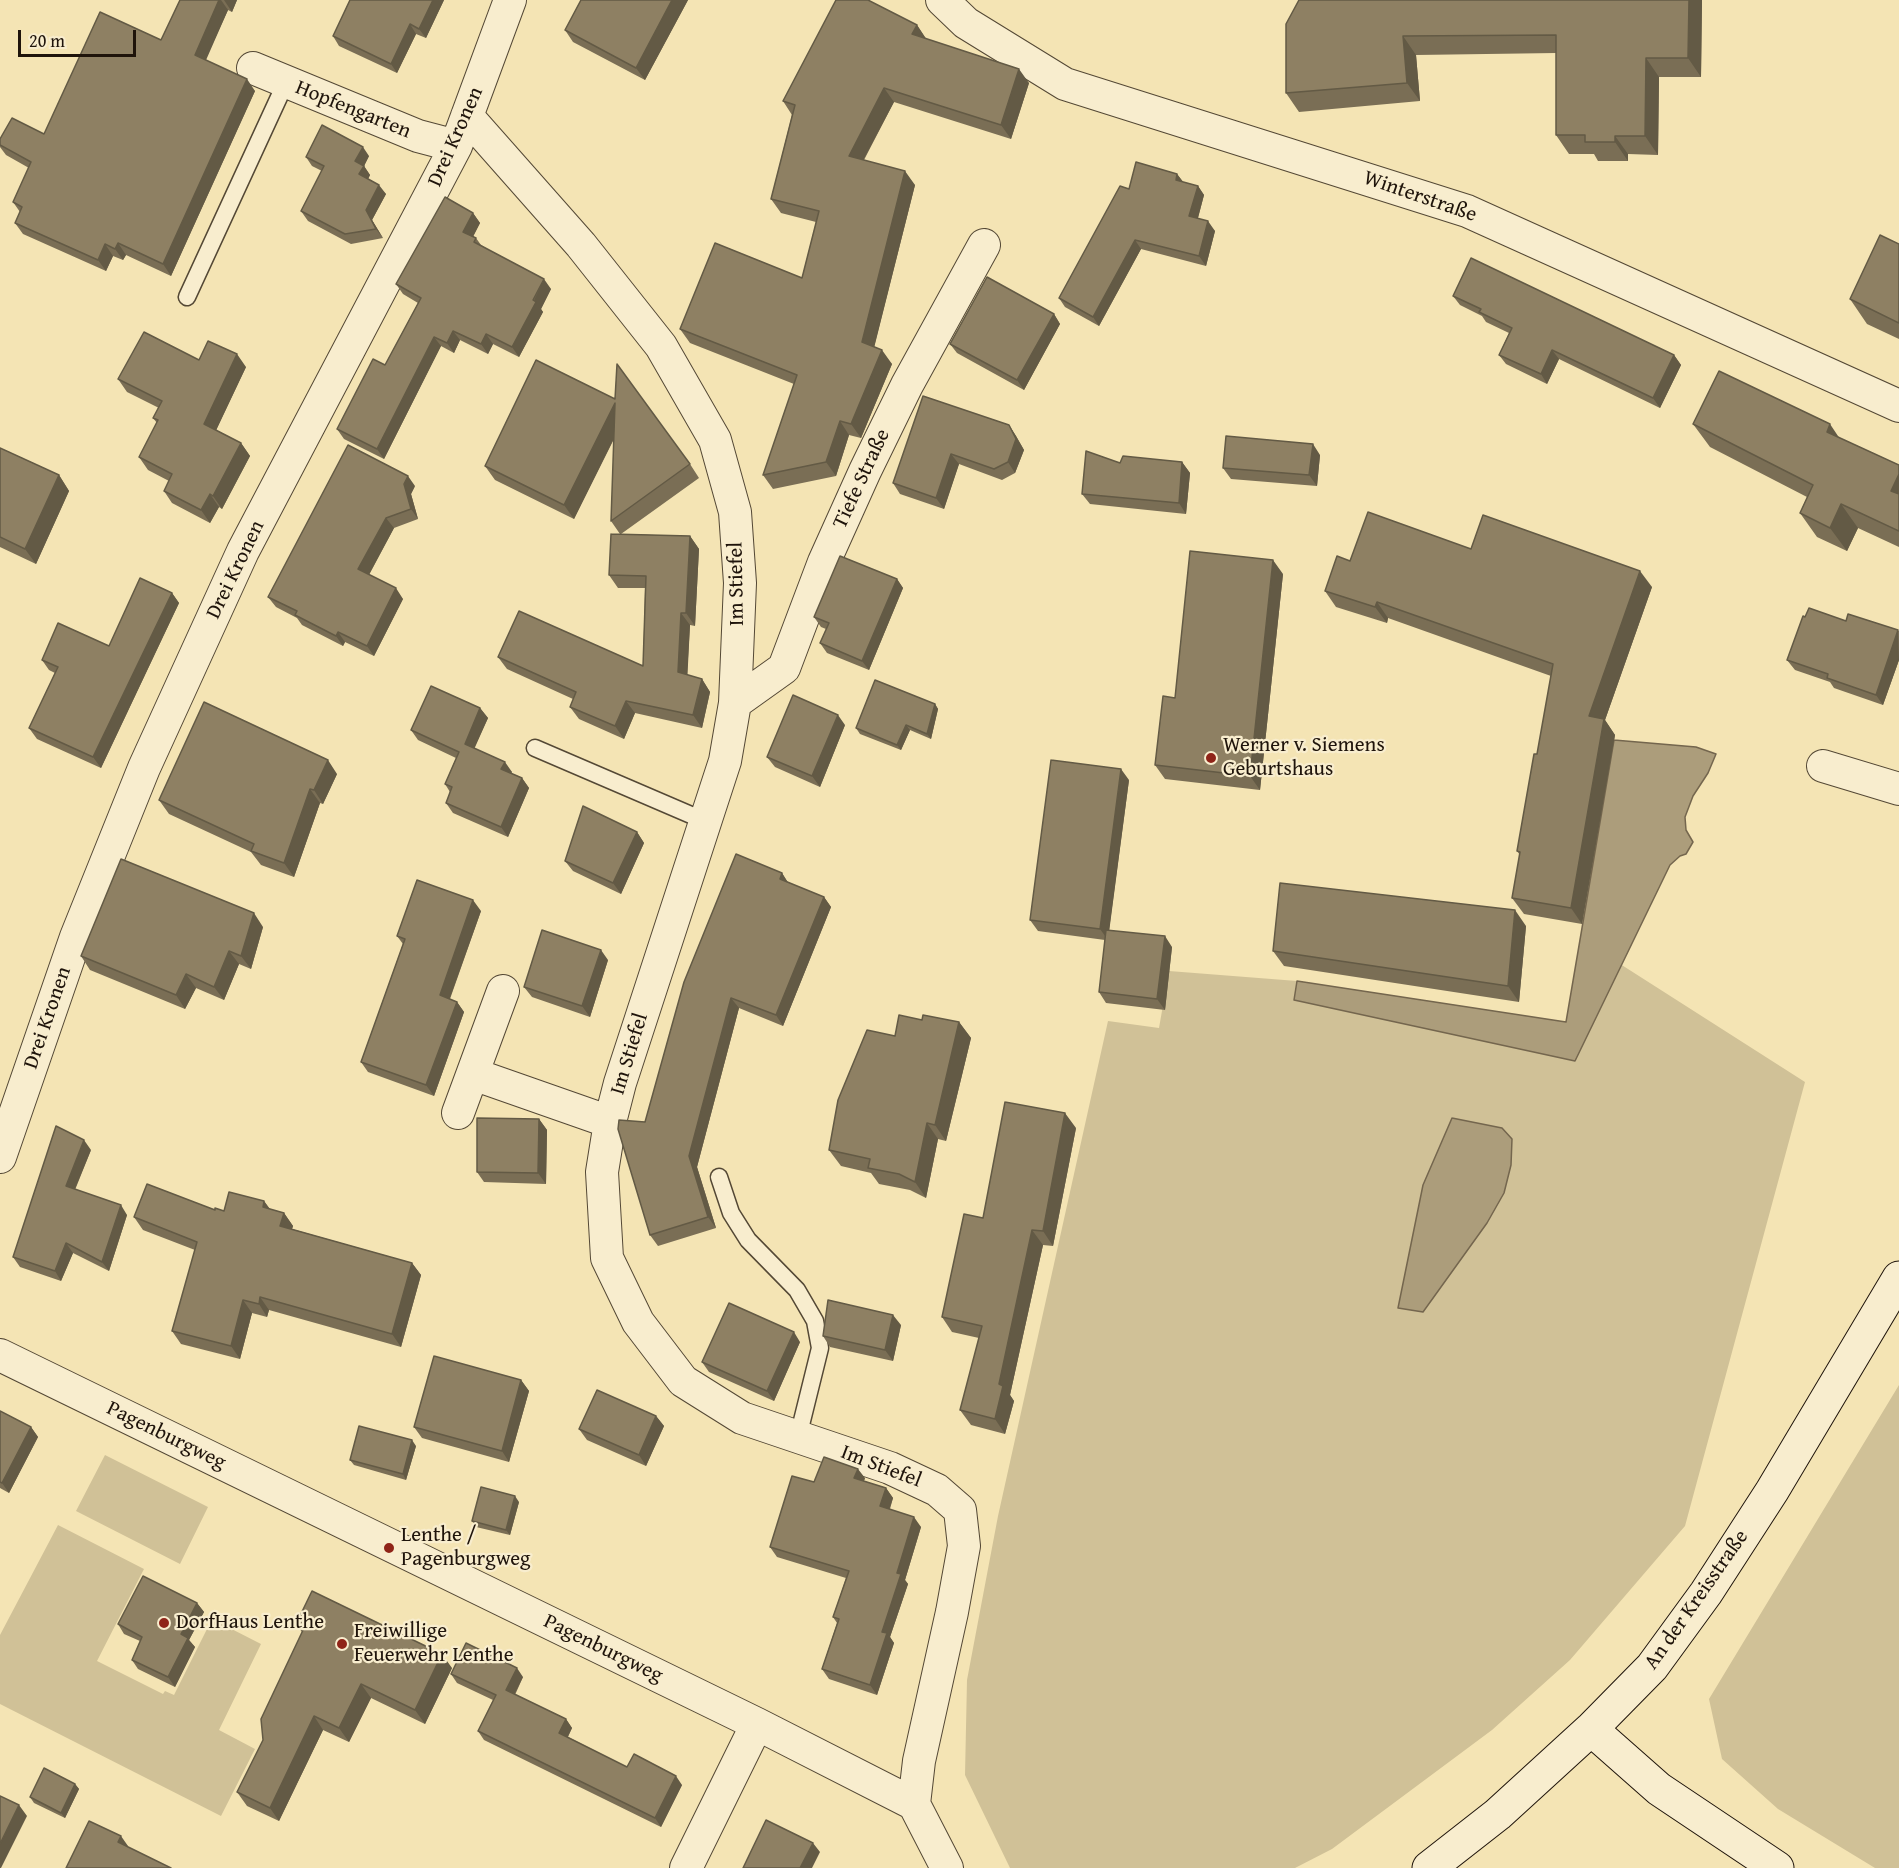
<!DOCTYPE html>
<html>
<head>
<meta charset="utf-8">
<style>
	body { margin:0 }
	#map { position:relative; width:1899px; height:1868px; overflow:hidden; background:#f4e4b4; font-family:"Gentium Book Plus",serif }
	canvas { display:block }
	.scale { position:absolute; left:18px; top:30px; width:118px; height:27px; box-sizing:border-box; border:3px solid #1f140b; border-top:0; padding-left:8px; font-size:18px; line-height:21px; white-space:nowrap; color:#1f140b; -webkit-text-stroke:4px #f8edce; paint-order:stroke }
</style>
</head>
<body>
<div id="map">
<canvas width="1899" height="1868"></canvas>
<div class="scale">20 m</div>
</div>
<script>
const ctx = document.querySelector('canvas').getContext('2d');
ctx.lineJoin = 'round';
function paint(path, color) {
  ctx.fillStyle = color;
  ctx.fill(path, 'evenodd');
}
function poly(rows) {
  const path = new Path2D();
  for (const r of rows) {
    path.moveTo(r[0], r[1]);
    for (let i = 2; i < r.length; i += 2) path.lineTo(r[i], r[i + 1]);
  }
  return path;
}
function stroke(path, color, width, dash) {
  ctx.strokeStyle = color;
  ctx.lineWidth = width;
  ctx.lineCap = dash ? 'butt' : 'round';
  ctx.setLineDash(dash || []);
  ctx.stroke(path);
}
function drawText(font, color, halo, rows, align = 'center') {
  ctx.font = font + ' "Gentium Book Plus",serif';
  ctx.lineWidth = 4.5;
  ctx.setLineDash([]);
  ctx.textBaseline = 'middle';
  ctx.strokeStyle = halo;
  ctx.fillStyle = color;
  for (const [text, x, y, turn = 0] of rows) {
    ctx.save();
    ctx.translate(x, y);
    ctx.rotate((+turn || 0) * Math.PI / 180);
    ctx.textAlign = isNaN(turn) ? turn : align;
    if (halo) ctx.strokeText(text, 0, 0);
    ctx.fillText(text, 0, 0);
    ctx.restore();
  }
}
paint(poly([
	[1581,939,1805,1082,1685,1526,1570,1660,1492,1730,1332,1849,1295,1868,1010,1868,965,1775,967,1680,998,1516,1108,1021,1159,1028,1169,971,1297,981,1566,1022],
	[1899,1385,1899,1868,1875,1868,1778,1809,1722,1759,1709,1699],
	[105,1455,208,1507,180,1564,76,1511],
	[58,1525,144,1569,97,1661,163,1694,165,1691,174,1695,212,1619,261,1644,219,1730,255,1749,221,1816,0,1704,0,1635]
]), '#d0c197');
const water = poly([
	[1614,740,1696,747,1716,754,1708,773,1693,796,1685,817,1686,830,1693,842,1686,854,1680,856,1670,865,1575,1061,1294,1000,1297,981,1566,1022,1614,740],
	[1452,1118,1502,1128,1512,1139,1511,1165,1504,1193,1487,1223,1423,1312,1398,1308,1423,1185,1452,1118]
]);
paint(water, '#ac9d7b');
stroke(water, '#74664e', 1.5);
const lane = poly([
	[187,297,286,82],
	[535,748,705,821],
	[719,1177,731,1213,748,1240,797,1290,815,1321,820,1348,798,1437]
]);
const street = poly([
	[942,0,966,23,1065,84,1467,211,1899,406],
	[253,68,418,136,456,146],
	[467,116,581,245,661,346,715,440,735,512,740,583,735,703,725,761,620,1083,610,1122,602,1172,607,1258,638,1322,683,1381,742,1418,890,1468,937,1490,960,1510,964,1546,952,1612,919,1761,914,1804],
	[735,703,784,668,824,562,865,471,907,385,984,245],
	[1823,766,1899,789],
	[473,1074,610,1122],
	[458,1113,503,991],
	[0,1157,76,937,144,768,243,551,456,146,510,0],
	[0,1355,757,1724,914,1804,947,1868],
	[686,1868,757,1724]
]);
const secondary = poly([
	[1591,1729,1659,1789,1777,1868],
	[1429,1868,1498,1814,1591,1729,1652,1667,1706,1593,1772,1491,1899,1278]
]);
stroke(lane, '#544835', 19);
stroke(street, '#544835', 34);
stroke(secondary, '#1f140b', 35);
stroke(lane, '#f8edce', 16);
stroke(street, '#f8edce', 32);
stroke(secondary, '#f8edce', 33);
paint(poly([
	[180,0,237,0,232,12,228,10,205,60,255,91,171,276,126,255,123,260,113,256,106,271,23,234,15,223,20,212,13,202,29,168,6,155,0,147,0,139,44,134,161,40],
	[350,0,444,0,426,38,416,34,397,73,339,46,333,36],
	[581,0,688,0,645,80,573,42,565,30],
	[1299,0,1702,0,1701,77,1659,77,1658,155,1628,154,1628,161,1598,161,1594,154,1569,154,1556,135,1556,53,1416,55,1420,101,1299,112,1286,93],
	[917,25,926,39,1029,83,1011,139,894,102,864,160,915,185,874,347,892,364,861,438,849,435,836,476,773,489,763,475,794,384,690,343,680,329,802,278,816,222,781,213,771,199,792,115,783,101],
	[369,156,364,166,370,175,368,179,386,194,372,220,383,238,351,244,308,221,301,211,322,171,312,166,306,157],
	[1177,174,1183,182,1198,186,1204,195,1198,218,1215,231,1206,266,1141,249,1099,326,1065,307,1059,298,1129,189],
	[473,213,480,223,473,237,476,238,481,245,551,289,541,309,543,312,519,357,493,344,488,354,460,340,454,353,441,346,384,459,344,439,337,429,385,365,418,303,403,294,396,284],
	[1899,244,1899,339,1867,324,1850,299],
	[1453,296,1674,355,1681,365,1660,408,1559,359,1547,384,1506,364,1499,355,1509,333,1486,322,1482,316,1460,305],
	[1054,314,1060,324,1024,390,957,353,950,344],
	[199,360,246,367,216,430,241,443,250,456,222,509,219,507,210,523,172,503,164,491,169,481,148,470,139,457,157,423,153,418,159,408,127,392,118,379],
	[536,360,690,464,699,478,621,534,690,536,699,549,695,626,690,625,687,675,702,679,710,692,702,728,635,713,624,739,579,719,570,707,573,699,507,669,498,657,643,666,645,588,618,588,609,575,620,534,611,521,614,439,574,519,495,480,485,466],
	[1693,424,1840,438,1899,465,1899,547,1858,528,1847,551,1817,537,1800,513,1807,497,1710,447],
	[1009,425,1016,436,1024,450,1015,473,1002,480,959,464,944,509,900,494,893,483],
	[0,448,59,475,69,491,36,564,0,547],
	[1320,455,1317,486,1231,479,1223,468],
	[1182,462,1190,473,1186,514,1090,504,1082,494,1120,463],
	[415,486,411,494,418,519,394,528,369,575,403,599,374,656,345,642,343,646,302,625,297,618,276,607,268,597],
	[1471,549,1652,587,1605,720,1615,735,1582,924,1524,914,1512,898,1520,855,1517,851,1537,754,1551,676,1388,618,1387,623,1336,607,1325,591,1350,561],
	[1283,574,1260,790,1165,779,1155,765,1175,698],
	[897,579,903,588,869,670,827,653,820,643,826,629,821,627,814,617],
	[172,593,179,603,101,768,37,739,29,728,55,673,49,670,42,660,109,646],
	[1846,621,1899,631,1899,660,1883,705,1834,688,1830,682,1795,670,1787,660],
	[935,704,938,709,931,739,910,730,901,750,860,734,856,728],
	[480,708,488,718,474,748,512,772,511,773,522,778,529,788,508,837,453,813,446,803,450,792,445,784,456,758,418,740,411,730],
	[845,725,820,787,775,767,767,757],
	[337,774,323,804,320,803,294,877,261,865,251,852,169,814,159,800],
	[1129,780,1109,930,1172,947,1165,1010,1106,1003,1099,992,1105,940,1038,931,1030,920],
	[637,832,644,843,621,894,573,871,565,861],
	[782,873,788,883,824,897,831,907,783,1026,739,1008,697,1167,716,1228,658,1246,650,1235,645,1122],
	[481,911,450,999,457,1002,464,1012,434,1096,368,1072,361,1062,403,944,397,936],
	[1526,926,1519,1002,1284,966,1273,951],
	[263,927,251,969,239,964,224,1000,196,988,185,1009,90,970,81,956],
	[608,960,590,1017,532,997,524,987],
	[922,1020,959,1022,971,1038,946,1141,938,1139,926,1198,910,1190,879,1184,871,1173,841,1166,829,1150,895,1036],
	[539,1119,547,1130,546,1184,484,1182,477,1172],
	[1076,1128,1053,1246,1043,1245,1010,1395,1014,1401,1005,1434,971,1425,960,1410,979,1338,952,1332,942,1317,983,1218],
	[91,1150,75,1190,127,1215,109,1271,73,1253,61,1281,20,1267,13,1257],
	[264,1201,270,1209,284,1213,293,1226,292,1229,412,1263,421,1275,401,1347,269,1310,267,1317,252,1313,240,1359,181,1344,172,1331,195,1250,143,1230,134,1217,215,1210,224,1211],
	[901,1325,893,1361,830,1347,823,1336],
	[800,1342,774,1401,709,1372,702,1362],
	[521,1380,529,1391,509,1462,422,1438,414,1427],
	[0,1411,31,1427,38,1437,9,1493,0,1488],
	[656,1416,664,1426,646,1466,587,1440,579,1429],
	[416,1446,406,1480,354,1465,350,1460],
	[865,1478,864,1481,886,1488,893,1498,890,1509,921,1527,905,1580,908,1584,890,1637,894,1643,877,1695,829,1679,822,1669,837,1623,833,1617,846,1578,777,1557,770,1547,814,1482],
	[519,1502,510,1535,476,1527,472,1521],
	[197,1603,204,1612,189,1640,195,1647,175,1687,138,1669,132,1660,140,1641,124,1634,118,1624],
	[296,1624,452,1668,425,1724,371,1698,349,1742,323,1730,279,1821,247,1806,237,1792,263,1740,302,1632],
	[451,1674,523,1677,515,1695,566,1719,572,1728,568,1737,627,1767,682,1785,661,1827,484,1740,478,1731,493,1700,457,1683],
	[75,1784,79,1789,65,1818,34,1803,30,1797]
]), '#7a6e55');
paint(poly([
	[219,0,221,0,228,10,203,67,195,55],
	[224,0,237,0,232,12],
	[433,0,444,0,426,38,419,29],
	[672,0,688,0,645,80,636,68],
	[1689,0,1702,0,1701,77,1688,58],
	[410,24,416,34,397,73,391,64],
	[917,25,927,40,912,34],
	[1403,36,1416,55,1420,101,1407,83],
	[1646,58,1659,77,1658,155,1645,136],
	[1019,69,1029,83,1011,139,1001,125],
	[247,79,255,91,171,276,163,264],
	[884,88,894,102,858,170,849,156],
	[1615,136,1628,154,1628,161,1615,142],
	[363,147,369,156,364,166,370,175,366,183,359,174,355,161],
	[905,171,915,185,872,356,862,342],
	[1177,174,1184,183,1176,180],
	[379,185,386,194,372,220,383,238,376,229,366,210],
	[1198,186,1204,195,1196,225,1189,216],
	[473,213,480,223,470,242,463,232],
	[1208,221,1215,231,1206,266,1199,256],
	[1135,240,1141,249,1099,326,1093,317],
	[118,243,126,255,123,260,115,249],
	[105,244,113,256,106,271,98,260],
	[544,279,551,289,541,309,543,312,519,357,512,347],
	[1054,314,1060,324,1024,390,1017,380],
	[453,331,460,340,454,353,447,343],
	[486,334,493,344,488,354,481,344],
	[434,337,441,346,384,459,377,449],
	[882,350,892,364,861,438,851,424],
	[1552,350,1559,359,1547,384,1541,374],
	[237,354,246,367,213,437,204,424],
	[1674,355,1681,365,1660,408,1653,398],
	[615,403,625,416,574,519,564,505],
	[840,421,849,435,836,476,826,462],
	[1830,424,1846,448,1827,432],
	[1009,425,1016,436,1024,450,1015,473,1008,462],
	[241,443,250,456,222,509,213,496],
	[1313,444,1320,455,1317,486,1309,475],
	[951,454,959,464,944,509,936,498],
	[1182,462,1190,473,1186,514,1179,503],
	[1899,474,1899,502,1891,491],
	[59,475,69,491,36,564,25,549],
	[408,476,415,486,411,494,418,519,411,509,404,484],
	[210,494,219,507,210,523,201,510],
	[1841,504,1858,528,1847,551,1830,528],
	[386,518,394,528,366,580,358,569],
	[690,536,699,549,695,626,686,613],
	[1273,560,1283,574,1260,790,1250,776],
	[1640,571,1652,587,1605,720,1615,735,1582,924,1571,908,1589,716],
	[897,579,903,588,869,670,862,661],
	[396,588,403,599,374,656,367,646],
	[172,593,179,603,101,768,93,757],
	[1377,602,1388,618,1387,623,1375,607],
	[681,613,690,625,687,684,678,672],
	[1898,630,1899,660,1883,705,1876,695],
	[338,632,345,642,343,646,336,636],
	[702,679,710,692,702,728,693,715],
	[626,701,635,713,624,739,615,726],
	[935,704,938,709,931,739,927,734],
	[480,708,488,718,472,754,465,744],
	[838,715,845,725,820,787,812,776],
	[906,725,910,730,901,750,897,745],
	[328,760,337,774,323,804,314,790],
	[505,762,512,772,508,779,501,769],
	[1121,769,1129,780,1108,940,1100,929],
	[522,778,529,788,508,837,501,827],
	[310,789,320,803,294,877,284,863],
	[637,832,644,843,621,894,613,883],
	[782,873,789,884,780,879],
	[824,897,831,907,783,1026,776,1015],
	[473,900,481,911,447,1006,440,995],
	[1515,910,1526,926,1519,1002,1508,986],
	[254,913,263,927,251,969,241,956],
	[1165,936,1172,947,1165,1010,1157,999],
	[601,950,608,960,590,1017,582,1006],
	[229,951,239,964,224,1000,214,987],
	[186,974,196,988,185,1009,176,995],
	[731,998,739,1008,697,1167,716,1228,708,1217,689,1156],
	[457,1002,464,1012,434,1096,426,1085],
	[959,1022,971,1038,946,1141,935,1125],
	[1065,1113,1076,1128,1053,1246,1043,1231],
	[539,1119,547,1130,546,1184,538,1173],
	[927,1123,938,1139,926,1198,915,1182],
	[84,1140,91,1150,72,1196,66,1186],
	[264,1201,273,1214,263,1207],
	[121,1205,127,1215,109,1271,102,1262],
	[284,1213,293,1226,289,1238,280,1226],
	[1032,1230,1043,1245,1010,1395,1014,1401,1005,1434,995,1419,999,1384],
	[66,1243,73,1253,61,1281,55,1271],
	[412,1263,421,1275,401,1347,392,1334],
	[260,1297,269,1310,267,1317,259,1304],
	[243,1300,252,1313,240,1359,231,1346],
	[893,1315,901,1325,893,1361,885,1350],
	[794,1332,800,1342,774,1401,767,1391],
	[521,1380,529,1391,509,1462,502,1451],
	[656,1416,664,1426,646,1466,639,1455],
	[31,1427,38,1437,9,1493,2,1483],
	[412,1440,416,1446,406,1480,403,1474],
	[858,1469,865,1478,861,1488,854,1478],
	[886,1488,893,1498,887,1516,880,1506],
	[515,1496,519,1502,510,1535,506,1530],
	[914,1517,921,1527,905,1580,908,1584,890,1637,894,1643,877,1695,870,1685,882,1632,897,1573],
	[197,1603,204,1612,189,1640,195,1647,175,1687,168,1677,181,1634],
	[442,1654,452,1668,425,1724,415,1710],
	[517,1668,523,1677,512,1699,506,1690],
	[361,1684,371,1698,349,1742,339,1728],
	[314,1716,323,1730,279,1821,270,1808],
	[566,1719,572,1728,565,1742,559,1733],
	[676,1776,682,1785,661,1827,655,1818],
	[75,1784,79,1789,65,1818,61,1813],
	[19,1805,27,1816,1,1868,0,1868,0,1844],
	[121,1836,128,1846,125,1853,118,1842],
	[813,1843,820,1852,812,1868,800,1868]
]), '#635a45');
const building = poly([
	[180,0,219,0,195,55,247,79,163,264,118,243,115,249,105,244,98,260,15,223,22,207,13,202,31,162,0,145,0,139,12,118,44,134,100,12,161,40,180,0],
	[350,0,433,0,419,29,410,24,391,64,333,36,350,0],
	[581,0,672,0,636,68,565,30,581,0],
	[836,0,868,0,917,25,912,34,1019,69,1001,125,884,88,849,156,905,171,862,342,882,350,851,424,840,421,826,462,763,475,797,375,680,329,715,243,802,278,819,211,771,199,795,105,783,101,836,0],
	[1299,0,1689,0,1688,58,1646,58,1645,136,1615,136,1615,142,1585,142,1585,135,1556,135,1556,35,1403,36,1407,83,1286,93,1286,24,1299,0],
	[322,125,363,147,355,161,364,166,359,174,379,185,366,210,376,229,345,234,301,211,324,166,306,157,322,125],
	[1136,162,1177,174,1176,180,1198,186,1189,216,1208,221,1199,256,1135,240,1093,317,1059,298,1120,186,1129,189,1136,162],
	[445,197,473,213,463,232,476,238,474,242,544,279,533,300,536,302,512,347,486,334,481,344,453,331,447,343,434,337,377,449,337,429,373,359,385,365,421,298,396,284,445,197],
	[1880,235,1899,244,1899,323,1850,299,1880,235],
	[1471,258,1674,355,1653,398,1552,350,1541,374,1499,355,1512,328,1479,312,1481,309,1453,296,1471,258],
	[987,277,1054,314,1017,380,950,344,987,277],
	[144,332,199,360,208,341,237,354,204,424,241,443,213,496,210,494,201,510,164,491,172,474,139,457,158,420,153,418,162,401,118,379,144,332],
	[536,360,615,399,617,364,690,464,611,521,615,403,564,505,485,466,536,360],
	[1719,371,1830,424,1827,432,1899,465,1899,474,1891,491,1899,494,1899,531,1841,504,1830,528,1800,513,1813,485,1693,424,1719,371],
	[923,396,1009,425,1016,439,1008,462,994,469,951,454,936,498,893,483,923,396],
	[1226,436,1313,444,1309,475,1223,468,1226,436],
	[348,445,408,476,404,484,411,509,386,518,358,569,396,588,367,646,338,632,336,636,295,615,297,611,268,597,348,445],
	[0,448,59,475,25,549,0,537,0,448],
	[1086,451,1120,463,1123,456,1182,462,1179,503,1082,494,1086,451],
	[1368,512,1471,549,1483,515,1640,571,1589,716,1604,719,1571,908,1512,898,1520,852,1517,851,1534,754,1537,754,1553,664,1377,602,1375,607,1325,591,1337,556,1350,561,1368,512],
	[611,534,690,536,686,613,681,613,678,672,702,679,693,715,626,701,615,726,570,707,576,692,498,657,519,611,643,666,646,576,609,575,611,534],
	[1190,551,1273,560,1250,776,1155,765,1163,696,1175,698,1190,551],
	[840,556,897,579,862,661,820,643,829,623,814,617,840,556],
	[140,578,172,593,93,757,29,728,58,667,42,660,58,623,109,646,140,578],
	[1809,608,1846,621,1848,614,1898,630,1876,695,1827,678,1828,674,1787,660,1803,616,1805,617,1809,608],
	[875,680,935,704,927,734,906,725,897,745,856,728,875,680],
	[431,686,480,708,465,744,505,762,501,769,522,778,501,827,446,803,452,787,445,784,459,752,411,730,431,686],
	[793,695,838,715,812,776,767,757,793,695],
	[204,702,328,760,314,790,310,789,284,863,251,851,254,844,159,800,204,702],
	[1051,760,1121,769,1100,929,1030,920,1051,760],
	[583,806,637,832,613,883,565,861,583,806],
	[736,854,782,873,780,879,824,897,776,1015,731,998,689,1156,708,1217,650,1235,618,1129,619,1120,645,1122,684,982,736,854],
	[121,859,254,913,241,956,229,951,214,987,186,974,176,995,81,956,121,859],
	[417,880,473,900,440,995,457,1002,426,1085,361,1062,405,939,397,936,417,880],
	[1280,883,1515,910,1508,986,1273,951,1280,883],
	[542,930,601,950,582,1006,524,987,542,930],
	[1106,930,1165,936,1157,999,1099,992,1106,930],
	[899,1015,922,1020,923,1015,959,1022,935,1125,927,1123,915,1182,899,1174,868,1168,870,1159,829,1150,838,1100,867,1030,895,1036,899,1015],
	[1005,1102,1065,1113,1043,1231,1032,1230,999,1384,1003,1386,995,1419,960,1410,982,1326,942,1317,964,1214,983,1218,1005,1102],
	[477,1118,539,1119,538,1173,477,1172,477,1118],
	[56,1126,84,1140,66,1186,121,1205,102,1262,66,1243,55,1271,13,1257,56,1126],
	[147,1184,215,1210,215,1208,224,1211,229,1192,264,1201,263,1207,284,1213,280,1226,412,1263,392,1334,260,1297,259,1304,243,1300,231,1346,172,1331,197,1242,134,1217,147,1184],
	[828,1300,893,1315,885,1350,823,1336,828,1300],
	[729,1303,794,1332,767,1391,702,1362,729,1303],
	[434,1356,521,1380,502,1451,414,1427,434,1356],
	[597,1390,656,1416,639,1455,579,1429,597,1390],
	[0,1411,31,1427,2,1483,0,1482,0,1411],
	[359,1426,412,1440,403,1474,350,1460,359,1426],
	[824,1457,858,1469,854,1478,886,1488,880,1506,914,1517,897,1573,901,1574,882,1632,887,1633,870,1685,822,1669,839,1619,833,1617,849,1571,770,1547,792,1476,814,1482,824,1457],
	[481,1487,515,1496,506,1530,472,1521,481,1487],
	[143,1576,197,1603,181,1634,188,1638,168,1677,132,1660,142,1637,118,1624,143,1576],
	[312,1591,442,1654,415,1710,361,1684,339,1728,314,1716,270,1808,237,1792,263,1740,261,1719,304,1628,296,1624,312,1591],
	[466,1643,517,1668,506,1690,566,1719,559,1733,627,1767,634,1754,676,1776,655,1818,478,1731,496,1695,451,1674,466,1643],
	[44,1768,75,1784,61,1813,30,1797,44,1768],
	[0,1796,19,1805,0,1844,0,1796],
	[766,1820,813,1843,800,1868,743,1868,766,1820],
	[89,1821,121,1836,118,1842,171,1868,66,1868,89,1821]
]);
paint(building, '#8e8063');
stroke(building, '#635a45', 1.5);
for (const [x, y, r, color] of [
	[1211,758,6,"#8f2418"],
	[389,1548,6,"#8f2418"],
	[164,1623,6,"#8f2418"],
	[342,1644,6,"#8f2418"]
]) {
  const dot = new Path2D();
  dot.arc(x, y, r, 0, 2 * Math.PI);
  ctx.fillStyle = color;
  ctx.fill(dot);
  stroke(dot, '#f8edce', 2);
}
drawText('21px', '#1f140b', '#f8edce', [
	["Hopfengarten",353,110,22],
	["Drei Kronen",456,137,-66],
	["Winterstraße",1420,197,19],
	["Tiefe Straße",862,479,-65],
	["Drei Kronen",236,570,-64],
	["Im Stiefel",737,584,-91],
	["Drei Kronen",48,1018,-71],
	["Im Stiefel",630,1054,-73],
	["Pagenburgweg",166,1436,26],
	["Im Stiefel",881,1467,21],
	["An der Kreisstraße",1697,1600,-55],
	["Pagenburgweg",603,1649,26]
]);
drawText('21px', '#1f140b', '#f8edce', [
	["Werner v. Siemens",1223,746],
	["Geburtshaus",1223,770],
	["Lenthe /",401,1536],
	["Pagenburgweg",401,1560],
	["DorfHaus Lenthe",176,1623],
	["Freiwillige",354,1632],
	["Feuerwehr Lenthe",354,1656]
], 'left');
</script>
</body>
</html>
